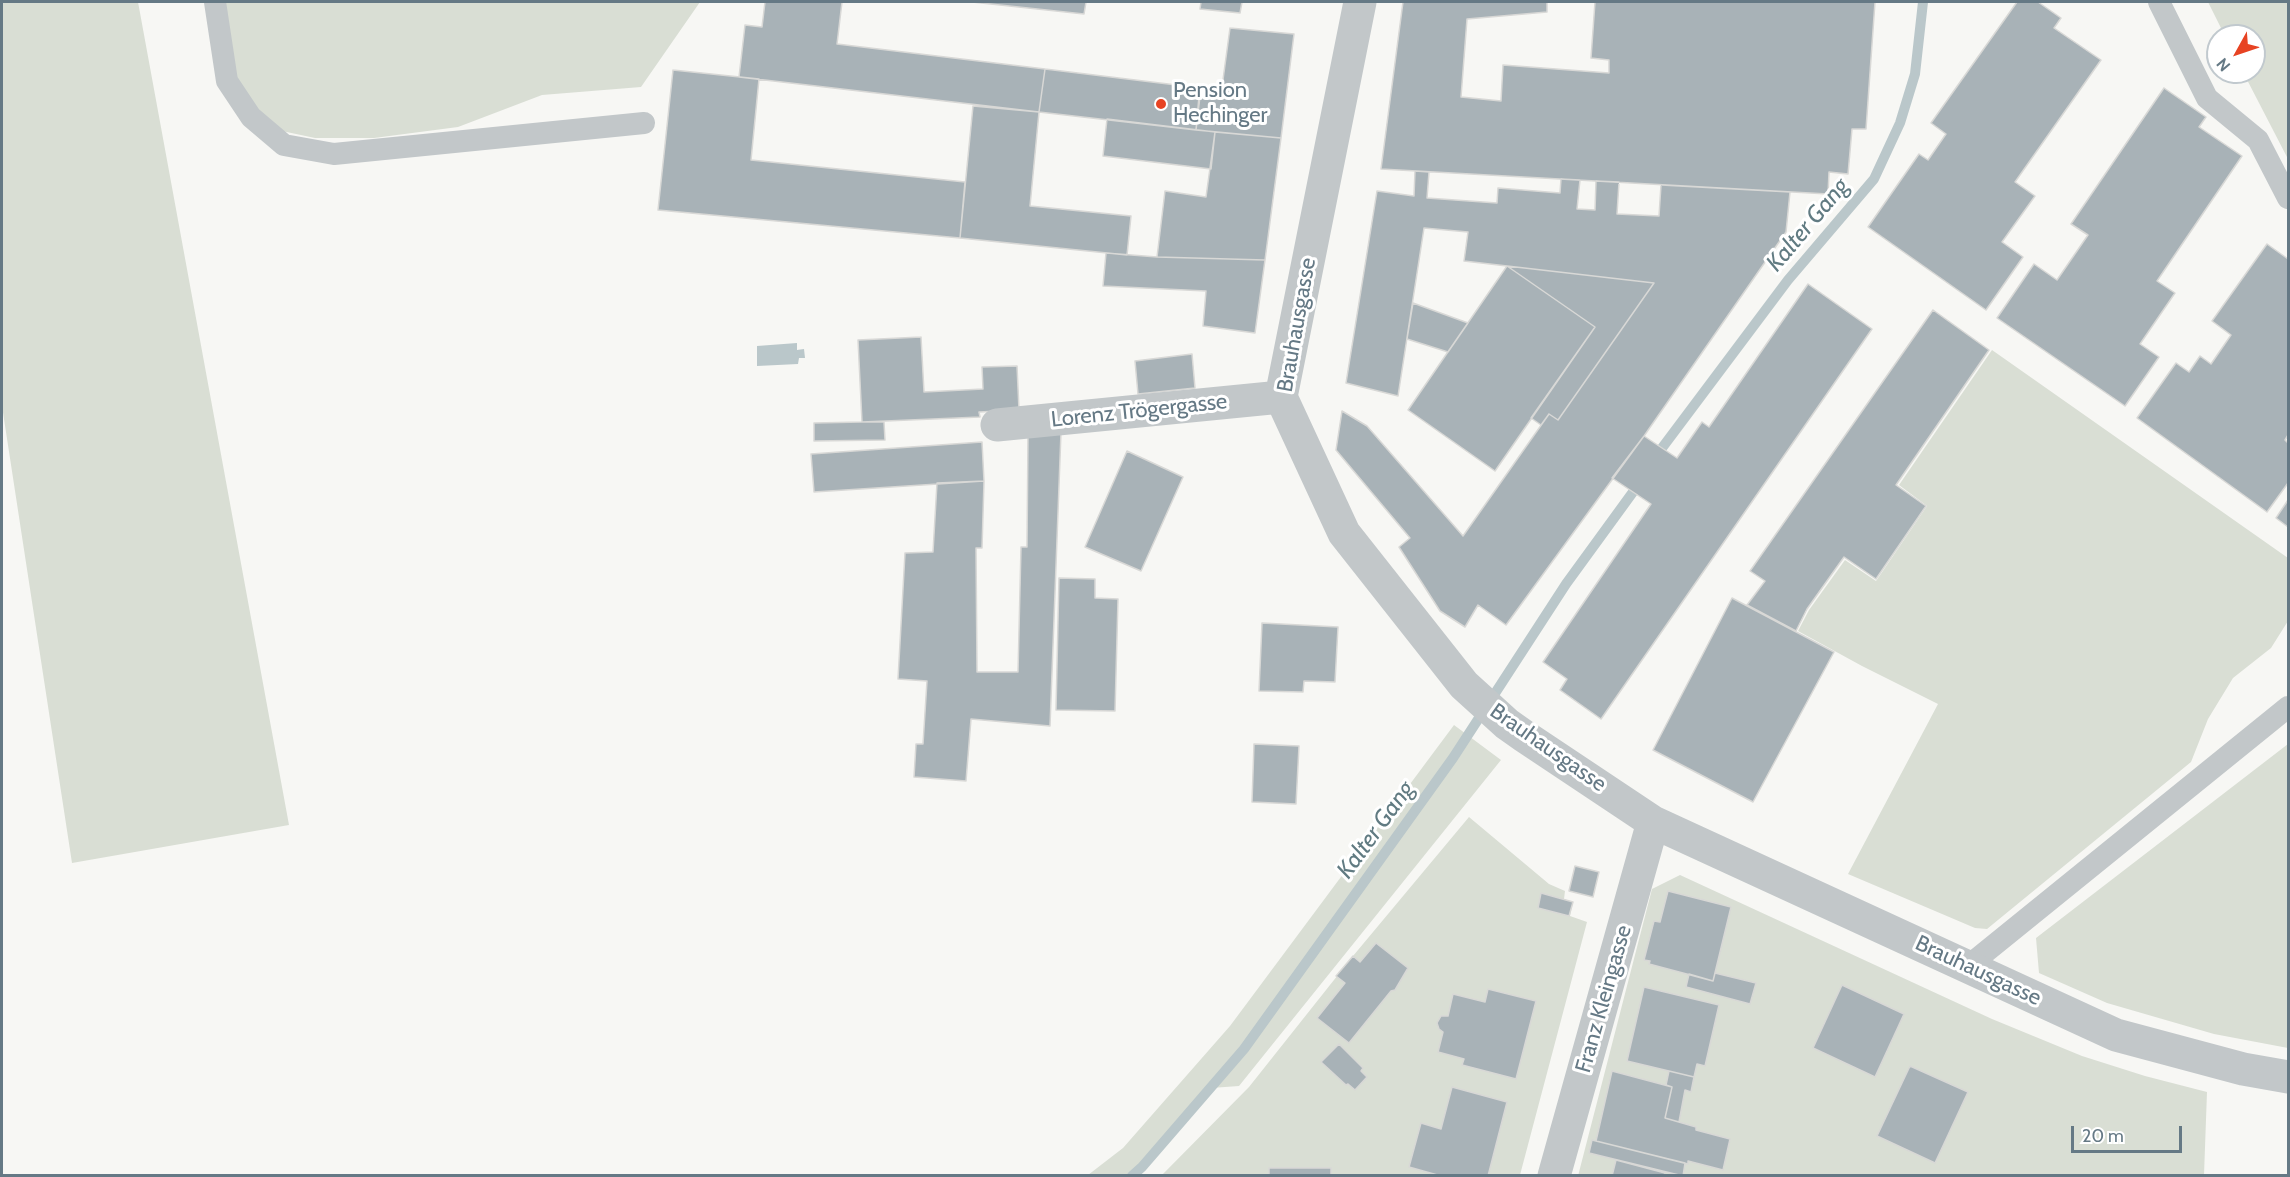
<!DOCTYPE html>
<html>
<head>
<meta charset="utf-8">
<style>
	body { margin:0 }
	#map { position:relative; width:2290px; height:1177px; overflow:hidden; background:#f7f7f4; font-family:Cabin,sans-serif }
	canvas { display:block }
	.frame { position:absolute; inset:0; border:3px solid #657985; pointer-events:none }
	.north { position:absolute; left:2206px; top:24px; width:60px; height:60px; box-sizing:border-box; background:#fff; border:2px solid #c1c9ce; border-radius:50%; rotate:230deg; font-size:16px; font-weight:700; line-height:24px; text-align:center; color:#657985 }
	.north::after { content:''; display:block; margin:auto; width:21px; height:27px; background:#e74323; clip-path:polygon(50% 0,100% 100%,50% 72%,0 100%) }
	.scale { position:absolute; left:2071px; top:1126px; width:111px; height:27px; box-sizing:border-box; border:3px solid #657985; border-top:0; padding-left:8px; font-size:18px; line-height:21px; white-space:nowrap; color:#657985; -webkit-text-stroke:4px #fff; paint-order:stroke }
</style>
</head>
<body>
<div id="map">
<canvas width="2290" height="1177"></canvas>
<div class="frame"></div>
<div class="north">N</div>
<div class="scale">20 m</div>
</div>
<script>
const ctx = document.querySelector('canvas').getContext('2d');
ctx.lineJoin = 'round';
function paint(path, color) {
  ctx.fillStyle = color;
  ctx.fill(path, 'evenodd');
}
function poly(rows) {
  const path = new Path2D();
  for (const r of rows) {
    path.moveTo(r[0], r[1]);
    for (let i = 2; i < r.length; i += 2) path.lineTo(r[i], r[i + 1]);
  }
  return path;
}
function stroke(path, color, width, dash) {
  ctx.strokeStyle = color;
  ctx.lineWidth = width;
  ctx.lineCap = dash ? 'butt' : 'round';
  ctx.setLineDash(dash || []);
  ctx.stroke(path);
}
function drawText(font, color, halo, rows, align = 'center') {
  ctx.font = font + ' Cabin,sans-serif';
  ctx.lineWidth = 6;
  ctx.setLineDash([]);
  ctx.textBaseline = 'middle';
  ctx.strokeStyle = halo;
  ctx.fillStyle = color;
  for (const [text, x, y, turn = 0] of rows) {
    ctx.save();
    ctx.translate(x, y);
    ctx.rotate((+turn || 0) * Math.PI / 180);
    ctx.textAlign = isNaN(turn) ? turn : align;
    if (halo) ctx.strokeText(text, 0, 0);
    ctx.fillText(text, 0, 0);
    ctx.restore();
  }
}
paint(poly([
	[2,2,138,2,289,825,72,863,2,406],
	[223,2,700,2,641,87,542,95,458,127,374,138,315,138,282,131,267,122,234,78],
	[2208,2,2288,2,2288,159,2243,72,2254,72,2254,36,2225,36],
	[1992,350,2288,558,2288,621,2271,648,2233,678,2208,719,2191,762,1987,929,1975,928,1848,874,1938,704,1862,666,1798,631,1809,610,1845,560,1876,581,1927,506,1899,485],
	[1454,725,1501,760,1239,1086,1211,1088,1142,1167,1131,1175,1088,1175,1123,1148,1230,1026],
	[2288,744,2288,1048,2214,1034,2107,1003,2039,973,2036,938],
	[1469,817,1549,884,1565,891,1564,899,1573,902,1570,916,1587,922,1520,1175,1161,1176,1249,1087,1353,956],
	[1680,875,1992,1019,2082,1056,2145,1076,2207,1092,2204,1175,1578,1176,1652,889]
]), '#d9ded4');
paint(poly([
	[797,343,797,350,804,349,805,358,799,358,798,364,757,366,757,346]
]), '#bac7ca');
stroke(poly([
	[1662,448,1788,280,1874,179,1900,123,1915,74,1923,2],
	[1132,1176,1142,1167,1244,1049,1453,758,1566,584,1633,492]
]), '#bac7ca', 10);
const building = poly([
	[765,2,842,2,837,44,1045,69,1039,112,739,77,745,25,762,27,765,2],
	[972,2,1086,2,1084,14,972,2],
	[1201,2,1242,2,1240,13,1200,9,1201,2],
	[1403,2,1547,2,1547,12,1467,19,1461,97,1501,101,1503,65,1609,73,1609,60,1591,58,1595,2,1875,2,1866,129,1852,129,1848,174,1829,172,1828,194,1381,169,1403,2],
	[2017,2,2038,2,2061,18,2054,28,2101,60,2015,182,2035,196,2002,242,2023,257,1986,310,1868,227,1919,154,1928,160,1946,134,1931,123,2017,2],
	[1230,28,1294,34,1281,138,1196,130,1200,85,1222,87,1230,28],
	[1045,69,1201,88,1196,130,1039,112,1045,69],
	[673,70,759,79,751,160,965,182,960,238,658,210,673,70],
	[2164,88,2206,117,2199,127,2242,156,2157,281,2175,293,2140,344,2159,357,2125,406,1997,318,2034,264,2057,280,2088,235,2071,224,2164,88],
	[973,106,1039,112,1030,206,1131,216,1127,255,960,238,973,106],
	[1107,119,1215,132,1211,169,1103,156,1107,119],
	[1215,132,1281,138,1265,260,1157,257,1165,191,1206,197,1215,132],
	[1415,171,1429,172,1427,198,1497,203,1498,188,1560,193,1561,179,1580,180,1577,209,1595,210,1596,181,1619,182,1617,214,1659,216,1661,185,1790,192,1786,232,1644,436,1506,625,1478,605,1465,627,1440,611,1399,547,1410,538,1336,450,1342,411,1367,426,1463,536,1549,414,1558,420,1654,283,1464,261,1468,232,1424,228,1398,396,1346,383,1377,191,1414,196,1415,171],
	[2267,244,2288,259,2288,435,2285,440,2288,443,2288,483,2267,512,2137,418,2176,363,2189,372,2200,356,2211,364,2231,335,2212,321,2267,244],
	[1106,253,1157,257,1265,260,1255,333,1203,326,1206,291,1103,286,1106,253],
	[1507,266,1595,327,1495,471,1408,410,1507,266],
	[1507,266,1654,283,1558,420,1549,414,1541,425,1531,418,1595,327,1507,266],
	[1808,284,1872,329,1601,719,1560,690,1567,679,1543,662,1651,504,1612,478,1644,436,1677,458,1702,422,1709,427,1808,284],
	[1413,303,1468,323,1448,352,1407,339,1413,303],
	[1933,310,1989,350,1896,485,1926,506,1876,579,1844,557,1807,609,1796,631,1747,605,1765,581,1750,571,1933,310],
	[921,337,924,392,983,389,982,367,1017,366,1019,410,979,412,980,417,862,422,858,340,921,337],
	[1192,354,1195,388,1138,394,1135,361,1192,354],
	[862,422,884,422,885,440,814,441,814,423,862,422],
	[1061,432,1050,726,971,719,966,781,914,777,916,744,923,744,927,681,898,679,905,553,933,552,937,483,984,481,982,548,976,548,977,672,1018,672,1021,547,1027,547,1028,434,1061,432],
	[982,442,984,481,814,492,811,454,982,442],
	[1127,451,1183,477,1141,571,1085,547,1127,451],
	[2288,500,2288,527,2276,518,2288,500],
	[1059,578,1095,579,1095,598,1118,599,1115,711,1056,710,1059,578],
	[1732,598,1834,652,1753,802,1653,750,1732,598],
	[1262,623,1338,627,1335,682,1304,681,1303,692,1259,691,1262,623],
	[1254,744,1299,746,1296,804,1252,802,1254,744],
	[1575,866,1599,872,1593,897,1569,891,1575,866],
	[1668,891,1731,907,1713,981,1649,964,1650,961,1644,960,1654,921,1660,922,1668,891],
	[1541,893,1573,902,1569,916,1538,908,1541,893],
	[1376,943,1408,968,1395,990,1391,991,1349,1043,1317,1018,1345,983,1336,976,1353,956,1360,962,1376,943],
	[1715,973,1756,983,1750,1004,1686,987,1689,974,1713,981,1715,973],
	[1842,985,1904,1014,1875,1077,1813,1048,1842,985],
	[1644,987,1719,1005,1705,1066,1697,1064,1694,1077,1627,1061,1644,987],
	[1488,989,1536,1001,1516,1079,1462,1065,1464,1059,1438,1052,1443,1032,1439,1029,1437,1023,1441,1016,1448,1016,1453,994,1485,1002,1488,989],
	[1339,1044,1363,1068,1361,1071,1367,1077,1355,1090,1348,1084,1346,1085,1321,1062,1339,1044],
	[1910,1066,1968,1092,1935,1163,1877,1136,1910,1066],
	[1612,1071,1672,1087,1665,1118,1696,1127,1696,1130,1730,1139,1723,1170,1688,1161,1688,1164,1596,1141,1612,1071],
	[1669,1071,1694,1077,1691,1092,1685,1090,1679,1122,1665,1118,1672,1087,1666,1085,1669,1071],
	[1452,1087,1507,1102,1488,1176,1441,1176,1409,1167,1421,1123,1441,1129,1452,1087],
	[1592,1140,1685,1163,1683,1176,1589,1153,1592,1140],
	[1616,1160,1665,1173,1664,1176,1612,1176,1616,1160],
	[1269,1168,1331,1168,1331,1176,1269,1176,1269,1168]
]);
paint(building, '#a8b2b7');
stroke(building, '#d8d8d6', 1.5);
stroke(poly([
	[215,2,227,81,251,117,284,145,334,154,644,123],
	[2159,2,2207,98,2258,140,2288,198],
	[1967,967,2288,707]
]), '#c2c7c9', 22);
stroke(poly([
	[1360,2,1281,397,1344,533,1464,685,1507,724,1524,736,1653,822,2116,1035,2243,1069,2288,1077],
	[997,425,1281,397],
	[1554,1176,1653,822]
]), '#c2c7c9', 33);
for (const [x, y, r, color] of [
	[1161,104,6,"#e74323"]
]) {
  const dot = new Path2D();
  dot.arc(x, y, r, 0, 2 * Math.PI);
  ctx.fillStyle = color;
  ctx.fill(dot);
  stroke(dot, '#fff', 2);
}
drawText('22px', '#657985', '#fff', [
	["Pension",1173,91],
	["Hechinger",1173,116]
], 'left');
drawText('22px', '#657985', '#fff', [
	["Brauhausgasse",1297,325,-80],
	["Lorenz Trögergasse",1139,411,-6],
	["Brauhausgasse",1548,748,35],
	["Brauhausgasse",1978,971,25],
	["Franz Kleingasse",1604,999,-74]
]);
drawText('italic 24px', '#617b82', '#fff', [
	["Kalter Gang",1808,225,-50],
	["Kalter Gang",1376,830,-54]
]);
</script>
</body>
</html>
